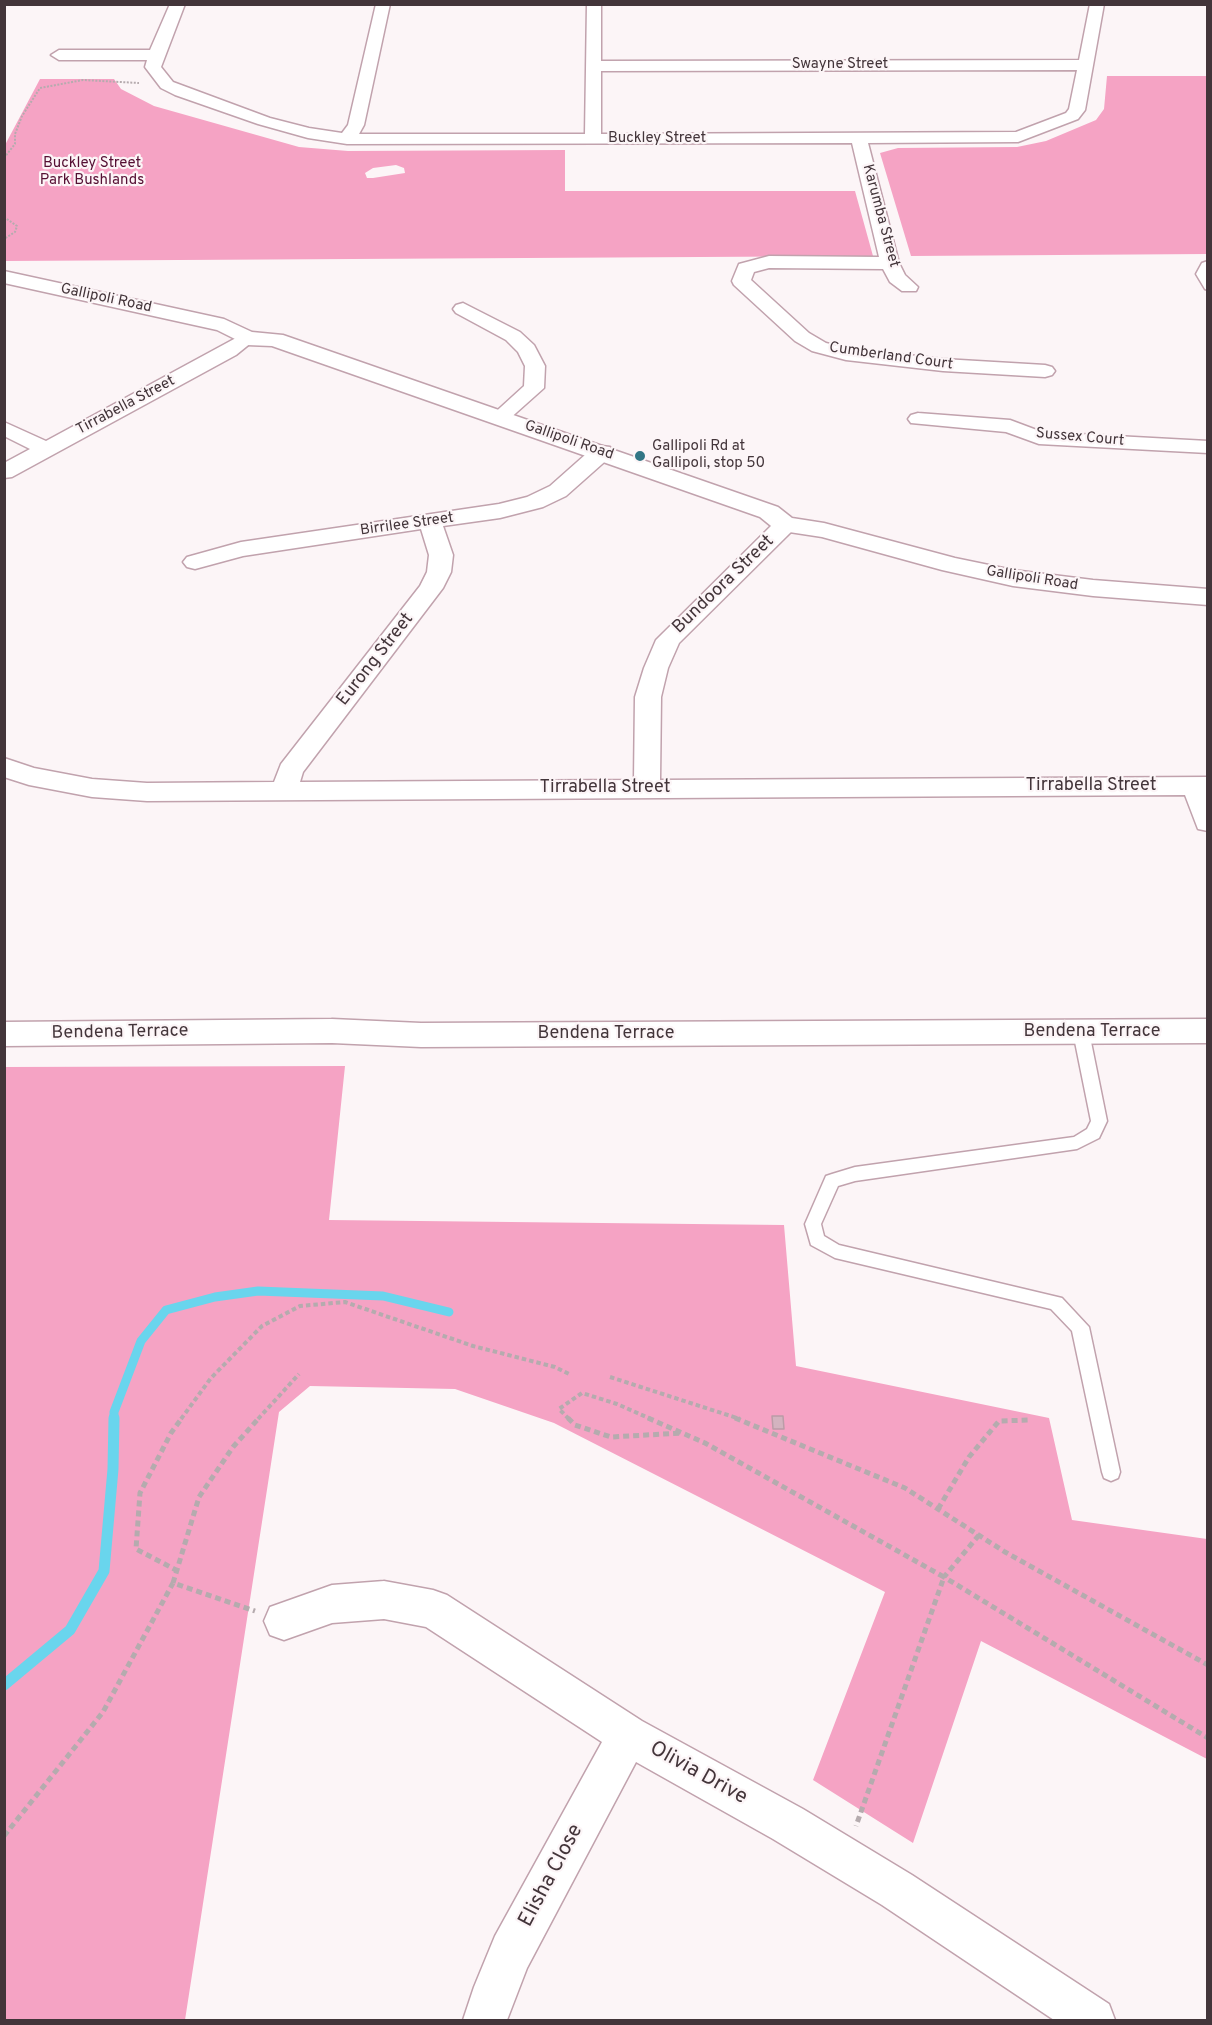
<!DOCTYPE html>
<html>
<head>
<meta charset="utf-8">
<style>
	body { margin:0 }
	#map { position:relative; width:1212px; height:2025px; overflow:hidden; background:#fcf5f7; font-family:Overpass,sans-serif }
	canvas { display:block }
	.frame { position:absolute; inset:0; border:6px solid #43353a; pointer-events:none }
</style>
</head>
<body>
<div id="map">
<canvas width="1212" height="2025"></canvas>
<div class="frame"></div>
</div>
<script>
const ctx = document.querySelector('canvas').getContext('2d');
ctx.lineJoin = 'round';
function paint(path, color) {
  ctx.fillStyle = color;
  ctx.fill(path, 'evenodd');
}
function poly(rows) {
  const path = new Path2D();
  for (const r of rows) {
    path.moveTo(r[0], r[1]);
    for (let i = 2; i < r.length; i += 2) path.lineTo(r[i], r[i + 1]);
  }
  return path;
}
function stroke(path, color, width, dash) {
  ctx.strokeStyle = color;
  ctx.lineWidth = width;
  ctx.lineCap = dash ? 'butt' : 'round';
  ctx.setLineDash(dash || []);
  ctx.stroke(path);
}
function drawText(font, color, halo, rows, align = 'center') {
  ctx.font = font + ' Overpass,sans-serif';
  ctx.lineWidth = 4.5;
  ctx.setLineDash([]);
  ctx.textBaseline = 'middle';
  ctx.strokeStyle = halo;
  ctx.fillStyle = color;
  for (const [text, x, y, turn = 0] of rows) {
    ctx.save();
    ctx.translate(x, y);
    ctx.rotate((+turn || 0) * Math.PI / 180);
    ctx.textAlign = isNaN(turn) ? turn : align;
    if (halo) ctx.strokeText(text, 0, 0);
    ctx.fillText(text, 0, 0);
    ctx.restore();
  }
}
paint(poly([
	[1107,76,1207,76,1207,254,911,256,880,153,898,148,1017,147,1046,141,1096,120,1104,109],
	[40,79,114,79,121,89,154,106,299,147,348,151,565,150,565,191,855,191,873,256,5,261,5,145],
	[396,165,404,168,405,173,373,178,367,178,365,173,373,168],
	[345,1066,329,1220,784,1225,796,1366,1049,1418,1072,1520,1207,1539,1207,1759,981,1641,913,1843,813,1780,885,1592,554,1423,455,1389,310,1386,279,1412,185,2020,5,2020,4,1067]
]), '#f5a3c4');
stroke(poly([
	[114,1419,114,1412,141,1341,166,1310,215,1297,258,1291,383,1296,449,1312]
]), '#69d5ed', 9);
stroke(poly([
	[4,1685,70,1630,104,1571,113,1469,114,1418]
]), '#69d5ed', 11);
const building = poly([
	[772,1416,783,1416,784,1429,773,1429,772,1416]
]);
paint(building, '#d3b3bf');
stroke(building, '#bb9ca7', 1.5);
const lane = poly([
	[1208,261,1206,274,1208,290,1205,289,1196,274,1202,263,1208,261],
	[1081,1026,1086,1028,1089,1032,1107,1121,1099,1138,1077,1149,855,1181,838,1186,821,1224,824,1236,839,1245,1062,1298,1089,1327,1120,1472,1118,1478,1111,1481,1104,1478,1102,1472,1072,1331,1051,1309,835,1258,811,1245,805,1224,826,1176,832,1174,855,1167,1074,1137,1087,1129,1091,1121,1073,1032,1076,1028,1081,1026]
]);
const street = poly([
	[170,4,185,4,161,67,173,82,270,118,309,128,342,133,348,125,376,4,390,4,364,125,359,134,585,134,587,4,601,4,601,61,1079,60,1090,4,1104,4,1085,110,1078,119,1018,142,868,143,899,263,905,275,918,287,916,291,902,291,890,282,883,269,769,268,754,272,751,280,809,333,826,343,846,348,943,359,1045,365,1052,367,1055,371,1052,375,1045,377,943,371,846,360,812,351,795,341,734,285,732,281,739,264,769,256,879,257,852,143,347,144,308,138,258,124,175,95,161,88,145,67,147,60,59,60,51,55,59,50,150,50,170,4],
	[1077,70,1069,109,1066,113,1016,132,601,134,601,71,1077,70],
	[463,303,520,332,534,345,545,366,544,388,507,421,500,423,493,421,490,417,524,386,525,366,518,352,506,340,456,313,453,309,456,305,463,303],
	[247,332,254,334,257,338,236,355,12,477,4,478,4,463,30,449,4,436,4,422,46,441,247,332],
	[918,413,1010,420,1042,432,1208,441,1208,453,1039,444,1006,432,911,423,908,419,911,415,918,413],
	[602,446,610,447,613,452,610,457,566,496,543,507,500,518,443,526,453,555,451,572,443,588,303,772,300,782,634,780,635,697,644,668,656,640,777,520,785,518,793,520,796,525,793,530,679,643,668,668,661,697,660,780,1208,777,1208,831,1198,829,1185,795,147,801,92,797,29,785,4,777,4,758,34,768,92,779,147,783,274,782,281,764,420,586,427,572,429,555,421,529,243,556,195,569,187,567,183,562,187,557,241,542,499,504,527,497,550,486,594,447,602,446],
	[332,1019,421,1023,1208,1019,1208,1043,421,1047,332,1043,4,1046,4,1022,332,1019],
	[384,1581,433,1590,447,1595,642,1721,803,1809,912,1875,1109,2004,1115,2020,1054,2020,882,1905,773,1839,636,1762,527,1968,507,2020,463,2020,474,1987,495,1936,602,1742,426,1627,384,1619,332,1623,284,1640,270,1635,264,1621,270,1607,332,1585,384,1581]
]);
const secondary = poly([
	[4,271,224,319,252,332,283,335,778,507,792,518,824,523,955,558,1013,570,1093,580,1208,589,1208,605,1093,596,1013,586,942,570,822,537,776,530,760,517,272,346,247,345,217,330,4,283,4,271]
]);
stroke(lane, '#c1a2ad', 3);
stroke(street, '#c1a2ad', 3);
stroke(secondary, '#c1a2ad', 3);
stroke(poly([
	[4,158,15,144,15,134,22,116,40,88,83,80,139,83],
	[4,217,17,226,15,232,4,239]
]), '#b5abae', 2, [2, 1.5]);
stroke(poly([
	[610,1377,740,1419],
	[181,1419,211,1378,262,1326,300,1306,345,1302,473,1346,555,1367,571,1375],
	[258,1419,299,1374],
	[569,1419,559,1409,582,1393,617,1404,651,1419]
]), '#b5abae', 4, [4.5, 3]);
stroke(poly([
	[568,1418,575,1425,611,1437,682,1433],
	[648,1418,705,1443,944,1577,856,1826],
	[735,1418,905,1488,1005,1552,1208,1665],
	[938,1509,969,1457,999,1421,1031,1420],
	[979,1535,944,1577,1208,1738],
	[178,1571,136,1549,140,1493,171,1433,182,1418],
	[173,1583,199,1497,233,1447,259,1418],
	[4,1836,103,1712,173,1583,255,1611]
]), '#b5abae', 5, [6, 4]);
paint(lane, '#fff');
paint(street, '#fff');
paint(secondary, '#fff');
for (const [x, y, r, color] of [
	[640,456,6,"#327685"]
]) {
  const dot = new Path2D();
  dot.arc(x, y, r, 0, 2 * Math.PI);
  ctx.fillStyle = color;
  ctx.fill(dot);
  stroke(dot, '#fcf5f7', 2);
}
drawText('15px', '#43353a', '#fcf5f7', [
	["Swayne Street",840,65],
	["Buckley Street",657,139],
	["Karumba Street",880,216,75],
	["Gallipoli Road",106,299,12],
	["Cumberland Court",891,357,8],
	["Tirrabella Street",126,406,-28],
	["Sussex Court",1080,438,5],
	["Gallipoli Road",569,441,19],
	["Birrilee Street",407,525,-8],
	["Gallipoli Road",1032,579,9]
]);
drawText('15px', '#550f33', '#fcf5f7', [
	["Buckley Street",92,164],
	["Park Bushlands",92,181]
]);
drawText('15px', '#43353a', '#fcf5f7', [
	["Gallipoli Rd at",652,447],
	["Gallipoli, stop 50",652,464]
], 'left');
drawText('18px', '#43353a', '#fcf5f7', [
	["Bundoora Street",724,585,-44],
	["Eurong Street",376,660,-52],
	["Tirrabella Street",1091,786],
	["Tirrabella Street",605,788],
	["Bendena Terrace",1092,1032],
	["Bendena Terrace",120,1033,-1],
	["Bendena Terrace",606,1034]
]);
drawText('21px', '#43353a', '#fcf5f7', [
	["Olivia Drive",698,1774,29],
	["Elisha Close",552,1876,-62]
]);
</script>
</body>
</html>
